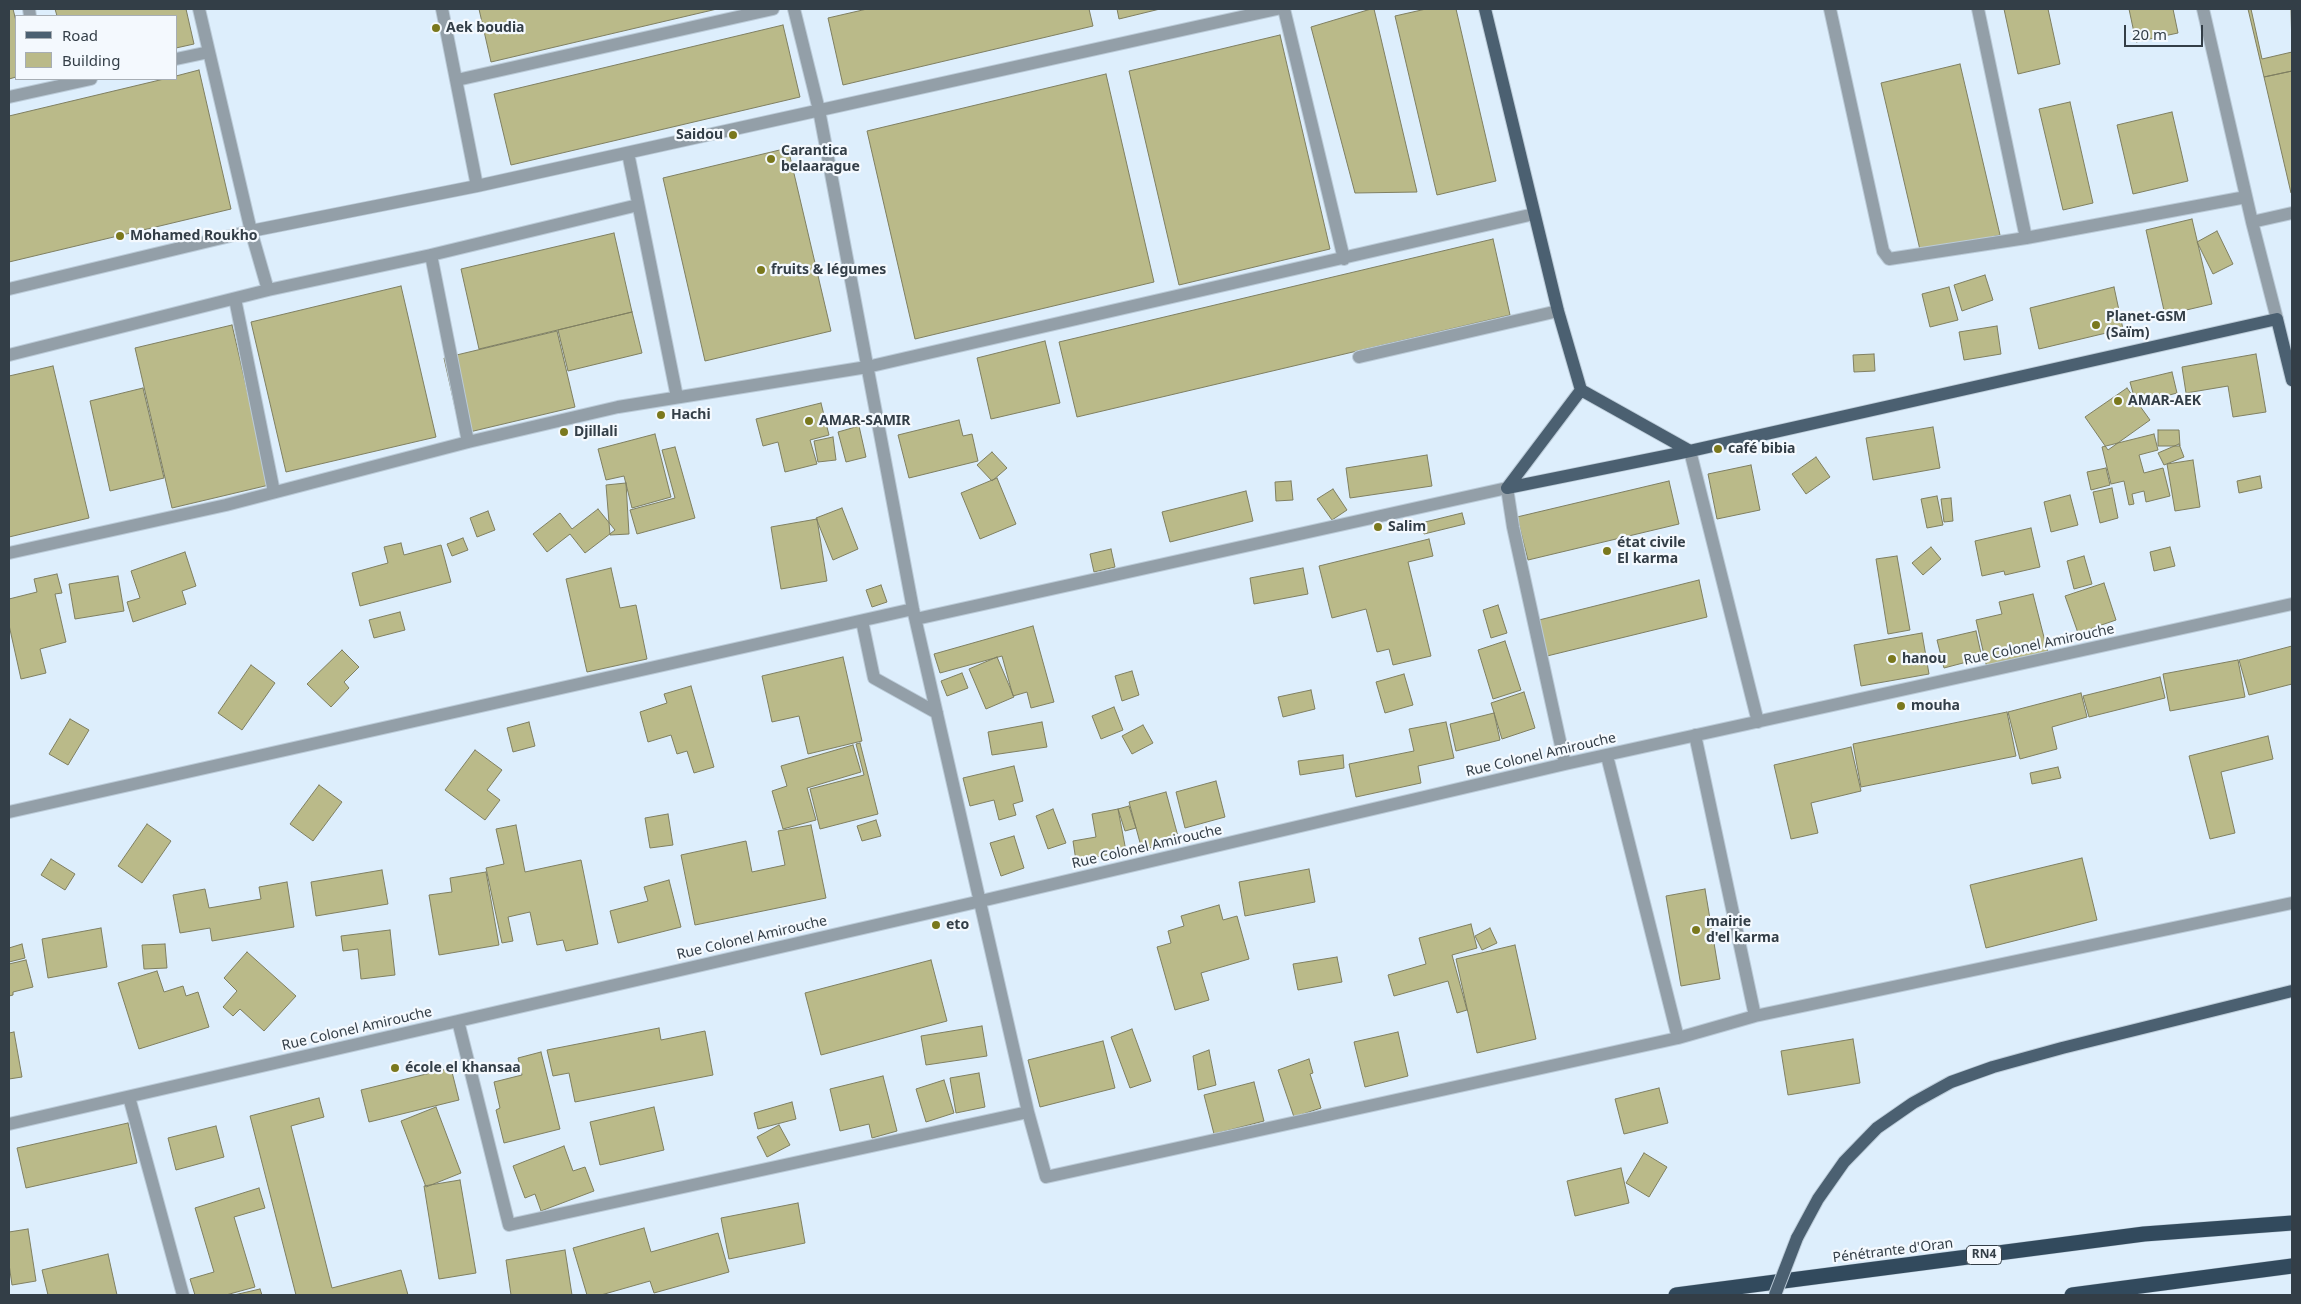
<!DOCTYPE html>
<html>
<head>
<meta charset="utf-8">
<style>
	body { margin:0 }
	#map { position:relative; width:2301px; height:1304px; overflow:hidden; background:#ddeefc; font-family:"Noto Sans",sans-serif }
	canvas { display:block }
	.frame { position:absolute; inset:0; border:10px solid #333e47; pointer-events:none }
	.legend { position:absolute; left:15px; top:15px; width:162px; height:65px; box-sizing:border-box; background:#f4f9fe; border:1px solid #a7aeb5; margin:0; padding:6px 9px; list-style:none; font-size:15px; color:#333e47 }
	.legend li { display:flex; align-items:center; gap:10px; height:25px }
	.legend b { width:25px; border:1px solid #a7aeb5 }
	.scale { position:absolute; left:2124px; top:25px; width:79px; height:22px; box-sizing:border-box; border:2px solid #333e47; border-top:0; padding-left:6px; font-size:15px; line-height:18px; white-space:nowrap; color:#333e47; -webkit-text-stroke:4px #f4f9fe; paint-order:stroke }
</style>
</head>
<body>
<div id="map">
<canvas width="2301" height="1304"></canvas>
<div class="frame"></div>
<ul class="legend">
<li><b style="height:6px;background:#4b6071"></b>Road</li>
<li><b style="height:14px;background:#baba89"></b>Building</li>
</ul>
<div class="scale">20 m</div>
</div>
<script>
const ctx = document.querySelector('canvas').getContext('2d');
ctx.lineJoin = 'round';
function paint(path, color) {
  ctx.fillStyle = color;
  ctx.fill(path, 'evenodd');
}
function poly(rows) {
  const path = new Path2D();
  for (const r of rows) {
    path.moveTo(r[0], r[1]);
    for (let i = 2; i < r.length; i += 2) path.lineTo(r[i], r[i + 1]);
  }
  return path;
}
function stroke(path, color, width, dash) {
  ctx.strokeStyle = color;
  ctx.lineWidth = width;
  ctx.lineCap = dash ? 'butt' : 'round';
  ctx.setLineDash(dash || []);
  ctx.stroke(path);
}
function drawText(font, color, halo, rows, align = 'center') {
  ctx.font = font + ' "Noto Sans",sans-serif';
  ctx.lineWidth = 4.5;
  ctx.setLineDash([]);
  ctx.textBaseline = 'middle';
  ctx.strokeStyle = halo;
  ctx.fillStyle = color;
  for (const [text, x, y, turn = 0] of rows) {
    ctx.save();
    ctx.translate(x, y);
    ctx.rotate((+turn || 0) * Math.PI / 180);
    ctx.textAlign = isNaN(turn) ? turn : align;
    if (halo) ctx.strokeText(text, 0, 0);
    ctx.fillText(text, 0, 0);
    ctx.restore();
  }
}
const building = poly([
	[9,9,13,9,16,21,16,77,9,79,9,9],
	[55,9,186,9,194,44,176,48,176,16,57,16,55,9],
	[479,9,717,9,491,62,479,9],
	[867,9,1089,9,1093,26,843,85,828,18,867,9],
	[1117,9,1160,9,1119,19,1117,9],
	[1371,9,1374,9,1417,192,1355,193,1311,27,1371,9],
	[1426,9,1456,9,1496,181,1437,195,1395,16,1426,9],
	[2004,9,2048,9,2060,64,2018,74,2004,9],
	[2129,9,2173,9,2178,33,2136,42,2129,9],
	[2248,9,2292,9,2292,71,2264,77,2248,9],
	[2251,9,2291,9,2292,52,2262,59,2251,9],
	[783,25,800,97,511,165,494,94,783,25],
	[1280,35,1330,249,1179,285,1129,71,1280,35],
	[1960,64,2000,235,1921,254,1881,83,1960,64],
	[199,70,231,209,9,262,9,116,164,79,176,79,176,76,199,70],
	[2292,71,2292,193,2291,193,2264,77,2292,71],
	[1106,74,1154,282,915,339,867,131,1106,74],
	[2070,102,2093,203,2063,210,2039,109,2070,102],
	[2172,112,2188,181,2133,194,2117,125,2172,112],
	[788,148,831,331,705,361,663,178,788,148],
	[2192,219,2212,304,2165,315,2146,230,2192,219],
	[2217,231,2233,264,2213,274,2197,242,2217,231],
	[614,233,632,312,479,349,461,269,614,233],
	[1493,239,1510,315,1077,417,1059,342,1493,239],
	[1985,275,1993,300,1962,311,1954,285,1985,275],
	[401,286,436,437,286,472,251,322,401,286],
	[1949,287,1958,320,1930,327,1922,294,1949,287],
	[2114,287,2123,329,2039,349,2030,308,2114,287],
	[632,312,642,353,568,371,558,330,632,312],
	[232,325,269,485,172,508,135,348,232,325],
	[1997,326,2001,354,1964,360,1959,332,1997,326],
	[557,331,575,407,461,434,444,358,557,331],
	[1045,341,1060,403,991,419,977,358,1045,341],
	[1874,354,1875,371,1854,372,1853,355,1874,354],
	[2256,354,2266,412,2233,417,2228,386,2186,393,2182,367,2256,354],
	[53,366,89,518,9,537,9,376,53,366],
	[2172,372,2177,393,2136,404,2130,382,2172,372],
	[143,388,164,478,110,491,90,401,143,388],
	[2127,388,2150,420,2108,450,2085,417,2127,388],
	[821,403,829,435,810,440,817,464,785,472,778,442,763,446,756,419,821,403],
	[959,420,963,436,972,434,978,461,909,478,898,435,959,420],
	[859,426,866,457,846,462,838,432,859,426],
	[1933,427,1940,468,1873,480,1866,438,1933,427],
	[2158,430,2179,430,2180,446,2158,446,2158,430],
	[655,434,671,497,632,508,624,476,606,480,598,449,655,434],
	[2154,434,2158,450,2139,455,2144,473,2163,468,2170,496,2146,502,2144,491,2132,494,2134,504,2129,505,2124,481,2111,484,2102,447,2154,434],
	[833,437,836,460,818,462,814,441,833,437],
	[2179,444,2184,457,2164,465,2158,453,2179,444],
	[675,447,695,518,637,534,630,510,675,498,662,450,675,447],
	[992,452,1007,468,992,481,977,465,992,452],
	[1427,455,1432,486,1350,498,1346,468,1427,455],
	[1816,457,1830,477,1806,494,1792,474,1816,457],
	[2193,460,2200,507,2175,511,2167,464,2193,460],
	[1751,465,1760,510,1717,519,1708,474,1751,465],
	[2106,468,2110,485,2091,490,2087,472,2106,468],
	[2260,476,2262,488,2239,493,2237,481,2260,476],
	[997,478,1016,524,980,539,961,493,997,478],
	[1291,481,1293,500,1276,501,1275,482,1291,481],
	[1669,481,1679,524,1528,560,1517,517,1669,481],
	[626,483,629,534,610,535,606,485,626,483],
	[2112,488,2118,518,2100,523,2093,492,2112,488],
	[1333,489,1347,510,1332,520,1317,499,1333,489],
	[1246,491,1253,521,1170,542,1162,512,1246,491],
	[2070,495,2078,525,2051,532,2044,502,2070,495],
	[1937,496,1943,525,1927,528,1921,499,1937,496],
	[1951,498,1953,521,1944,522,1941,499,1951,498],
	[842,508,858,549,833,560,816,518,842,508],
	[598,509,615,530,585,553,570,534,547,552,533,534,560,513,572,529,598,509],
	[488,511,495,530,477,537,470,518,488,511],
	[1462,513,1465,524,1424,534,1421,523,1462,513],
	[817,519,827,581,781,589,771,527,817,519],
	[2031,528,2040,567,2005,575,2004,571,1982,576,1975,541,2031,528],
	[463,538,468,550,452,556,447,544,463,538],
	[1429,539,1433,556,1408,562,1431,656,1393,665,1389,649,1377,652,1366,609,1332,618,1319,566,1429,539],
	[401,543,404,555,441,545,451,582,360,606,352,573,388,563,384,547,401,543],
	[1931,547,1941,559,1923,575,1912,563,1931,547],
	[2170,547,2175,566,2154,571,2150,552,2170,547],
	[1111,549,1115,567,1094,572,1090,554,1111,549],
	[185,552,196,586,182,591,186,604,133,622,127,602,140,598,131,571,185,552],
	[1897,556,1910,630,1888,634,1876,559,1897,556],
	[2084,556,2092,584,2074,589,2067,561,2084,556],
	[611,568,620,608,636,605,647,659,587,672,566,579,611,568],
	[1303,568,1308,594,1254,604,1250,578,1303,568],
	[57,574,62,593,55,594,66,642,40,649,46,673,21,679,9,625,9,599,37,592,34,579,57,574],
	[118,576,124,611,75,619,69,584,118,576],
	[1699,580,1707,617,1547,656,1539,620,1699,580],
	[2104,583,2116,620,2078,633,2065,596,2104,583],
	[881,585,887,602,872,607,866,590,881,585],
	[2033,594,2048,653,1987,668,1976,620,2002,614,1999,602,2033,594],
	[1498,605,1507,633,1491,638,1483,610,1498,605],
	[400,612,405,630,374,638,369,620,400,612],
	[1033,626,1054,702,1031,708,1027,692,1013,696,1002,656,940,673,934,654,1033,626],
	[1976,631,1982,658,1944,668,1937,640,1976,631],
	[1922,633,1929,674,1861,686,1854,645,1922,633],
	[1505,641,1521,690,1493,699,1478,650,1505,641],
	[2292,646,2292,684,2249,695,2239,660,2292,646],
	[342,650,359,667,344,682,349,688,331,707,307,684,342,650],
	[843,657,862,741,808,754,799,716,772,722,762,676,843,657],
	[997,657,1014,697,986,709,969,669,997,657],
	[2238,660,2245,697,2170,711,2163,674,2238,660],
	[251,665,275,683,242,730,218,713,251,665],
	[1132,671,1139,695,1122,701,1115,676,1132,671],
	[962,673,968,688,947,696,941,681,962,673],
	[1404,674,1413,705,1385,713,1376,682,1404,674],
	[2160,677,2165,698,2089,717,2083,696,2160,677],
	[691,686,714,767,694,773,687,751,677,754,671,735,648,742,640,712,667,703,664,694,691,686],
	[1311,690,1315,709,1283,717,1278,697,1311,690],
	[1524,692,1535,728,1502,739,1491,703,1524,692],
	[2081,693,2087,717,2052,727,2057,749,2020,759,2008,712,2081,693],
	[1114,707,1123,730,1101,739,1092,716,1114,707],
	[2007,712,2016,756,1861,787,1853,744,2007,712],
	[1494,713,1500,740,1456,751,1450,724,1494,713],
	[70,719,89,730,68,765,49,754,70,719],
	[529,722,535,746,513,752,507,728,529,722],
	[1042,722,1047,747,992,755,988,732,1042,722],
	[1446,722,1454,758,1418,766,1421,783,1356,797,1349,764,1414,751,1409,729,1446,722],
	[1143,725,1153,743,1132,754,1122,736,1143,725],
	[2268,736,2273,759,2221,772,2235,833,2210,839,2189,756,2268,736],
	[860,743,878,814,820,829,810,789,864,775,856,744,860,743],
	[853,745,861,772,807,788,816,820,783,829,772,791,787,786,781,766,853,745],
	[1851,747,1861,791,1811,803,1818,833,1791,839,1774,765,1851,747],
	[475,750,502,770,487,790,500,800,485,820,445,790,475,750],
	[1343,755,1344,768,1300,775,1298,761,1343,755],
	[1014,766,1023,801,1013,804,1016,815,999,820,994,800,970,806,963,778,1014,766],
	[2058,767,2061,778,2032,784,2030,773,2058,767],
	[1216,781,1225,817,1185,828,1176,792,1216,781],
	[319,785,342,802,313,841,290,824,319,785],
	[1166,792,1179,840,1142,850,1129,802,1166,792],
	[1129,806,1136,828,1125,831,1118,809,1129,806],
	[1053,809,1066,843,1048,849,1036,816,1053,809],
	[1118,809,1126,851,1076,861,1073,841,1096,837,1092,814,1118,809],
	[668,814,673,845,650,848,645,818,668,814],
	[876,820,881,836,862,841,857,826,876,820],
	[147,824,171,841,142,883,118,866,147,824],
	[516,825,525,872,581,860,598,944,566,951,563,940,537,945,530,912,508,917,513,941,502,943,486,868,504,864,496,829,516,825],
	[811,825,826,898,695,925,681,855,746,841,752,872,785,865,778,831,811,825],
	[1014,836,1024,868,1001,876,990,843,1014,836],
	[2082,858,2097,920,1986,948,1970,885,2082,858],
	[51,859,75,874,65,890,41,875,51,859],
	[1309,869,1315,902,1245,916,1239,882,1309,869],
	[382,870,388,904,316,916,311,882,382,870],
	[486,872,499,945,439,955,429,895,452,892,450,878,486,872],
	[669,880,681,927,618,943,610,911,648,901,644,887,669,880],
	[287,882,294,927,212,941,210,928,180,933,173,895,205,889,209,908,261,899,259,887,287,882],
	[1705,889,1720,979,1681,986,1666,896,1705,889],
	[1219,905,1223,920,1237,916,1249,959,1201,973,1209,1000,1175,1010,1157,947,1171,943,1168,931,1184,926,1181,916,1219,905],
	[1471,924,1477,948,1452,955,1467,1010,1457,1013,1448,981,1394,996,1388,975,1426,964,1419,938,1471,924],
	[101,928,107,967,48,978,42,939,101,928],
	[1490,928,1497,943,1482,950,1475,936,1490,928],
	[390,930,395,975,361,979,358,949,343,951,341,936,390,930],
	[22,944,25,958,9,962,9,948,22,944],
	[165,944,167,968,144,969,142,945,165,944],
	[1515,945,1536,1039,1477,1053,1456,959,1515,945],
	[247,952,296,996,264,1031,240,1009,233,1016,223,1007,237,991,224,978,247,952],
	[1337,957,1342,982,1298,990,1293,964,1337,957],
	[26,960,33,987,13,992,13,995,9,996,9,964,26,960],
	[931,960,947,1021,821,1055,805,993,931,960],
	[157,971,164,992,183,986,186,996,198,992,209,1027,139,1049,118,983,157,971],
	[982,1026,987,1056,926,1065,921,1036,982,1026],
	[659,1028,661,1040,705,1031,713,1075,575,1102,569,1073,553,1076,547,1050,659,1028],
	[1132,1029,1151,1081,1130,1088,1111,1037,1132,1029],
	[14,1032,22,1077,9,1079,9,1033,14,1032],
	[1398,1032,1408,1076,1365,1087,1354,1042,1398,1032],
	[1853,1039,1860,1083,1788,1095,1781,1051,1853,1039],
	[1103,1041,1115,1088,1040,1107,1028,1060,1103,1041],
	[1209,1050,1216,1085,1198,1090,1193,1056,1209,1050],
	[541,1052,560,1129,504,1143,496,1110,500,1108,494,1082,522,1075,518,1058,541,1052],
	[1309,1059,1313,1073,1310,1074,1321,1108,1294,1117,1278,1070,1309,1059],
	[451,1068,459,1100,369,1122,361,1090,451,1068],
	[979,1073,985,1107,956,1113,950,1078,979,1073],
	[883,1076,897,1131,872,1138,869,1124,840,1131,830,1089,883,1076],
	[944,1080,954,1113,926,1122,916,1089,944,1080],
	[1254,1082,1264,1121,1214,1134,1204,1095,1254,1082],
	[1659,1088,1668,1123,1624,1134,1615,1099,1659,1088],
	[319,1098,324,1117,291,1126,332,1288,401,1270,408,1295,296,1295,250,1116,319,1098],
	[792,1102,796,1119,758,1129,754,1113,792,1102],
	[436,1107,461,1173,426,1187,401,1121,436,1107],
	[654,1107,664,1150,600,1165,590,1122,654,1107],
	[128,1123,137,1163,26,1188,17,1148,128,1123],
	[779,1125,790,1145,767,1157,757,1137,779,1125],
	[216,1126,224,1157,176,1170,168,1138,216,1126],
	[564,1146,573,1171,585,1167,594,1191,541,1211,535,1194,525,1198,513,1166,564,1146],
	[1644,1153,1667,1167,1649,1197,1626,1183,1644,1153],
	[1621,1168,1629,1203,1575,1216,1567,1181,1621,1168],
	[460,1180,476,1273,439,1279,424,1186,460,1180],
	[259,1188,265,1208,234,1217,255,1287,226,1295,195,1295,190,1279,214,1272,195,1208,259,1188],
	[798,1203,805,1243,729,1259,721,1218,798,1203],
	[644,1228,651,1252,718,1233,729,1272,654,1293,650,1281,601,1295,587,1295,573,1248,644,1228],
	[28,1229,36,1281,12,1285,9,1264,9,1232,28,1229],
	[565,1250,572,1295,511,1295,506,1260,565,1250],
	[108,1254,117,1295,48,1295,42,1270,108,1254],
	[260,1289,262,1295,234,1295,260,1289]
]);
paint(building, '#baba89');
stroke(building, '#7f7f61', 1);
const minor = poly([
	[29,9,30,16],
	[199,9,251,231,268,290],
	[442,9,477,186],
	[794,9,819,110,913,609,1028,1112,1046,1177,1678,1038,1755,1016,2292,903],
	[1284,9,1344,259],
	[1830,9,1883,251,1889,259,2026,238],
	[1978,9,2026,238,2246,197],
	[2203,9,2252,222,2277,319],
	[176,59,209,52],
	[457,80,773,9],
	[9,97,91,79],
	[628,153,677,397],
	[2252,222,2292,213],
	[431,255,468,442],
	[9,289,251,231,477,186,1277,9],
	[235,299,274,492],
	[9,355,268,290,431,255,638,205],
	[1359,357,1558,311],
	[1690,451,1758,722],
	[9,553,226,505,468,442,618,407,867,367,1534,214],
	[916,619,1507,488,1513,527,1565,764],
	[862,621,874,678,937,713],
	[1695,735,1755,1016],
	[1607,756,1678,1038],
	[9,812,913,609],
	[458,1021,509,1225,1028,1112],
	[129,1097,183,1295],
	[9,1124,981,901,1565,764,2292,604]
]);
const major = poly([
	[1485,9,1558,311,1581,390,1690,451],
	[1507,488,1690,451,2277,319,2292,380],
	[1507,488,1581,390],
	[1797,1238,1818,1199,1844,1162,1877,1128,1913,1103,1951,1082,1993,1067,2062,1048,2292,991]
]);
const highway = poly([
	[1676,1295,2144,1234,2292,1223],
	[2072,1295,2292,1266]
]);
stroke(minor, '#bbcbd8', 14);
stroke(major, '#bbcbd8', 14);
stroke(highway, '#bbcbd8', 16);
stroke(minor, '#939fa8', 12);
stroke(major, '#4b6071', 12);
stroke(highway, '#324a5d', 15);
const majorBridge = poly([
	[1775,1295,1797,1238]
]);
stroke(majorBridge, '#bbcbd8', 14, []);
stroke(majorBridge, '#4b6071', 12);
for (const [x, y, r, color] of [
	[436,28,5,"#7a781d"],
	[733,135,5,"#7a781d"],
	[771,159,5,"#7a781d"],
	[120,236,5,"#7a781d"],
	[761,270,5,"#7a781d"],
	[2096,325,5,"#7a781d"],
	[2118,401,5,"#7a781d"],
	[661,415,5,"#7a781d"],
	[809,421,5,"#7a781d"],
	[564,432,5,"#7a781d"],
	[1718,449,5,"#7a781d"],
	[1378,527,5,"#7a781d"],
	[1607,551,5,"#7a781d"],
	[1892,659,5,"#7a781d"],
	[1901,706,5,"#7a781d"],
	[936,925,5,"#7a781d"],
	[1696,930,5,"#7a781d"],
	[395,1068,5,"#7a781d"]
]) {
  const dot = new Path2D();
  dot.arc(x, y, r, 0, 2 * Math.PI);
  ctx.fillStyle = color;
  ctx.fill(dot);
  stroke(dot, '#f4f9fe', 2);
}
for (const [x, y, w] of [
	[1984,1255,35]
]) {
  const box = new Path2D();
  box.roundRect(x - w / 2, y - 9.5, w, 19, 4);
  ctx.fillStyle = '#f4f9fe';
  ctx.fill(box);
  stroke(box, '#333e47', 1);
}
drawText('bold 12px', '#333e47', null, [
	["RN4",1984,1255]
]);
drawText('bold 14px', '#333e47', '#f4f9fe', [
	["Aek boudia",446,28],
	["Saidou",723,135,"right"],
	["Carantica",781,151],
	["belaarague",781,167],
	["Mohamed Roukho",130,236],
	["fruits & légumes",771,270],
	["Planet-GSM",2106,317],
	["(Saïm)",2106,333],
	["AMAR-AEK",2128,401],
	["Hachi",671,415],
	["AMAR-SAMIR",819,421],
	["Djillali",574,432],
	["café bibia",1728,449],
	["Salim",1388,527],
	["état civile",1617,543],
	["El karma",1617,559],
	["hanou",1902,659],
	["mouha",1911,706],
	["mairie",1706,922],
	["d'el karma",1706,938],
	["eto",946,925],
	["école el khansaa",405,1068]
], 'left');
drawText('14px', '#333e47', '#f4f9fe', [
	["Rue Colonel Amirouche",2039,645,-12],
	["Rue Colonel Amirouche",1541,755,-13],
	["Rue Colonel Amirouche",1147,847,-13],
	["Rue Colonel Amirouche",752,938,-13],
	["Rue Colonel Amirouche",357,1029,-13],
	["Pénétrante d'Oran",1893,1251,-7]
]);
</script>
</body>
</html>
